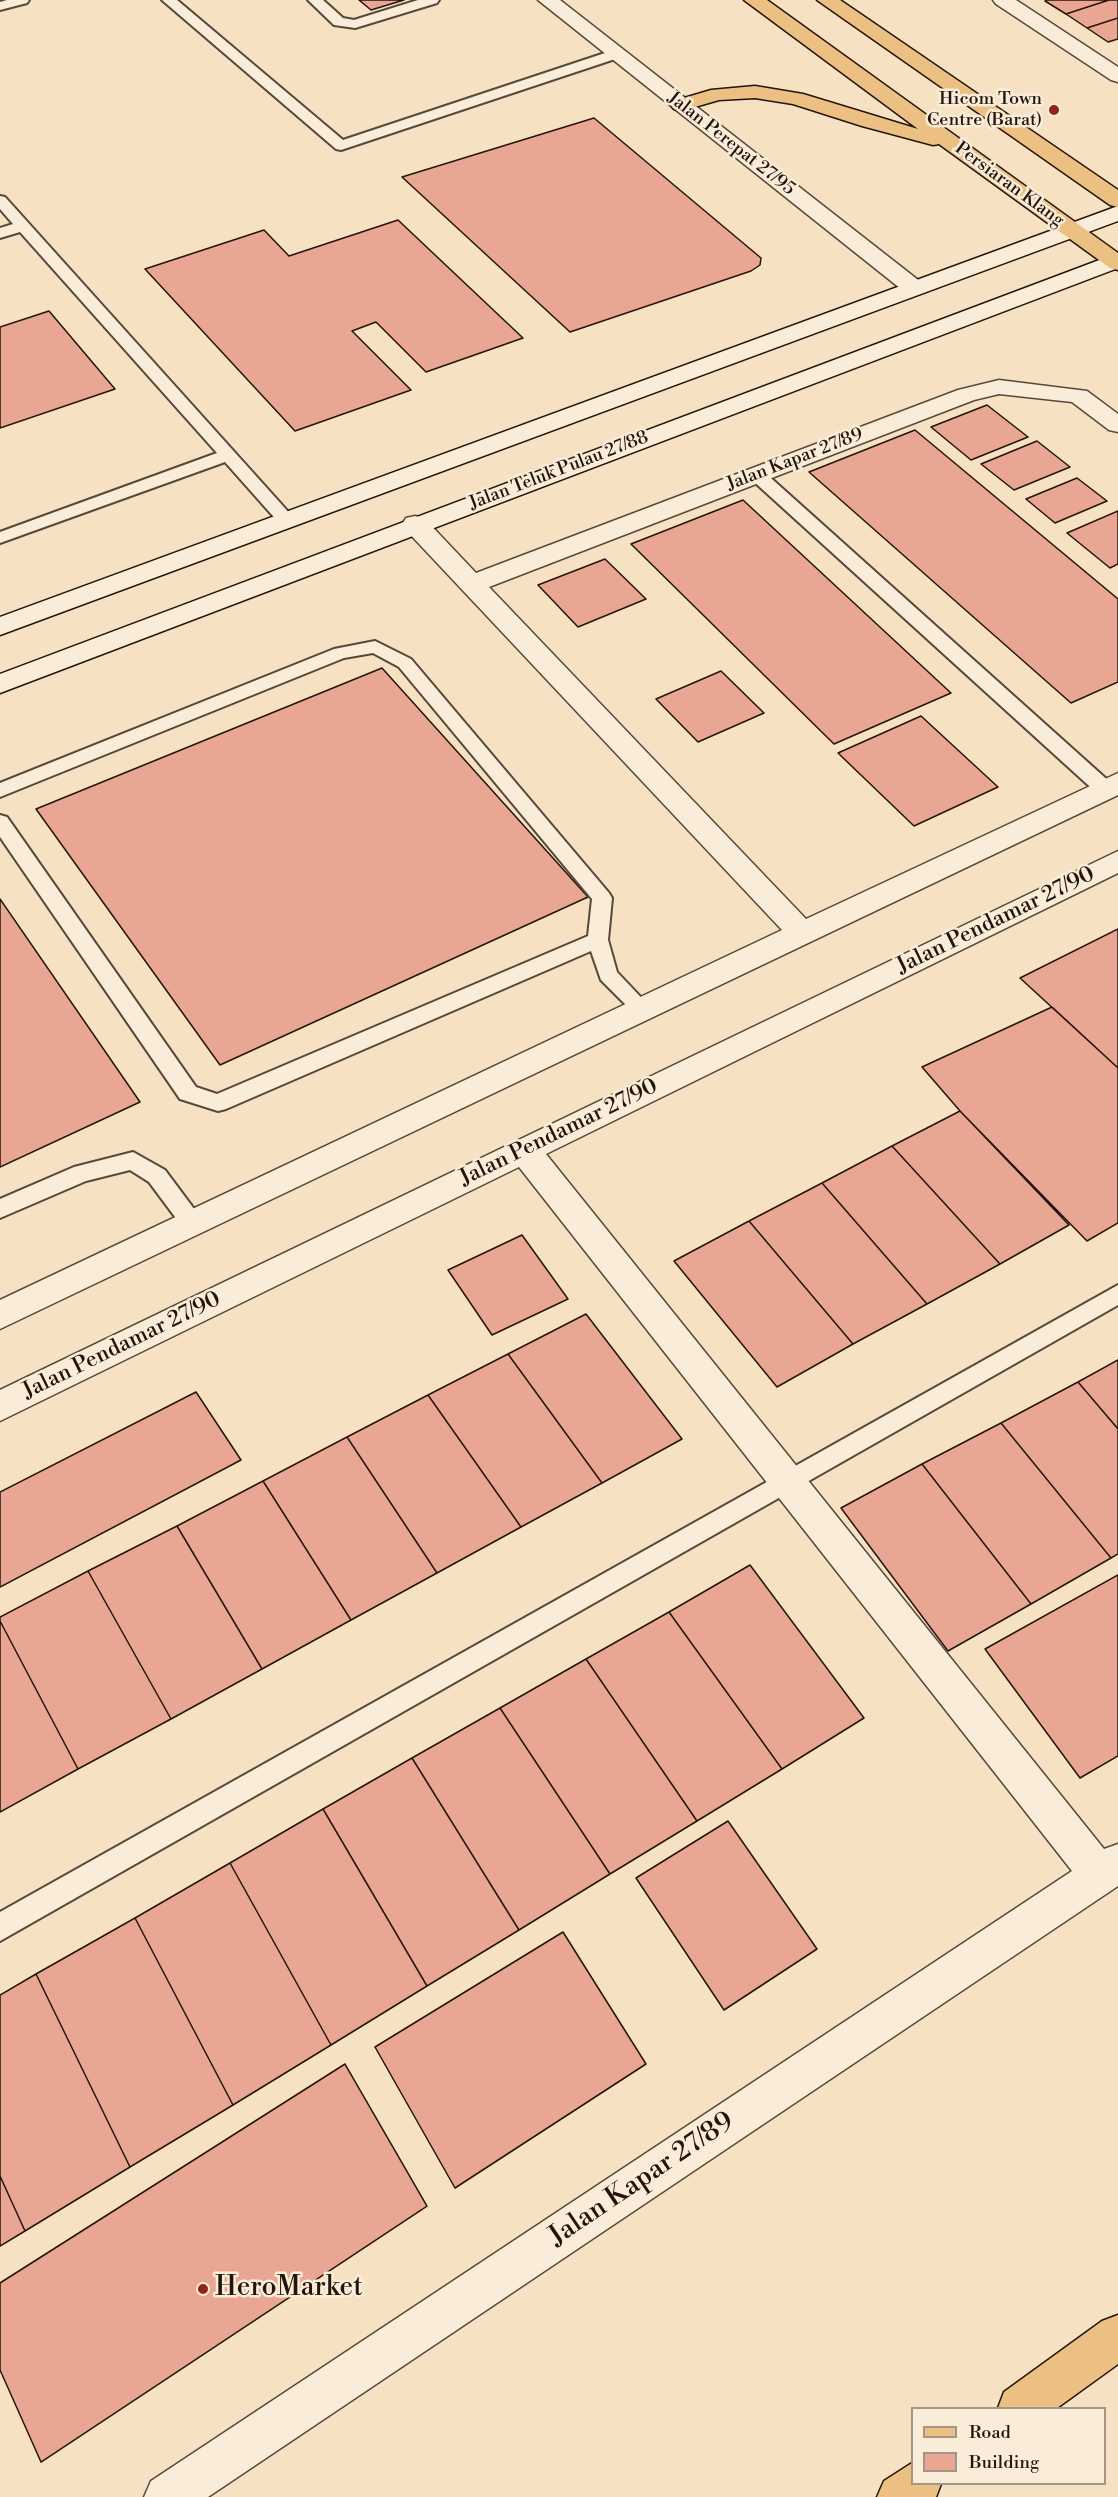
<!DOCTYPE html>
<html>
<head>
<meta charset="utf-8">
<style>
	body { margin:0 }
	#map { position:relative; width:1118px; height:2497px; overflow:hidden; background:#f6e1c3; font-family:"Libre Bodoni",serif }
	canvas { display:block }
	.legend { position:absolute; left:911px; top:2407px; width:195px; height:78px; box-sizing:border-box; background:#f9ecd8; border:2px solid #a49686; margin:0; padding:8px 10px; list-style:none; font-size:18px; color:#24150c }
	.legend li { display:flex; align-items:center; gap:12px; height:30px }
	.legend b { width:30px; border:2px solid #a49686 }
</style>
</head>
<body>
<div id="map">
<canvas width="1118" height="2497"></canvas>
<ul class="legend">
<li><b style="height:8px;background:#ebc082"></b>Road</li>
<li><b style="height:16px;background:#e8a693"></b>Building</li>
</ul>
</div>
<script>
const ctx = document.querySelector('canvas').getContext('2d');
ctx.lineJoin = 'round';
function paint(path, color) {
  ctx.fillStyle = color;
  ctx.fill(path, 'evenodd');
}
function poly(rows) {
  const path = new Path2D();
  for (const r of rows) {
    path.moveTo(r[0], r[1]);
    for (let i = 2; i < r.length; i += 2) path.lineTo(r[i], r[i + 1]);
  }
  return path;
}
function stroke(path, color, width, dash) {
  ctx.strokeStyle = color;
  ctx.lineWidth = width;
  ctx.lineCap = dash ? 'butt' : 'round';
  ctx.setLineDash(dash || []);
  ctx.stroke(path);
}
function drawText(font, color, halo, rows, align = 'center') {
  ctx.font = font + ' "Libre Bodoni",serif';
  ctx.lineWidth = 5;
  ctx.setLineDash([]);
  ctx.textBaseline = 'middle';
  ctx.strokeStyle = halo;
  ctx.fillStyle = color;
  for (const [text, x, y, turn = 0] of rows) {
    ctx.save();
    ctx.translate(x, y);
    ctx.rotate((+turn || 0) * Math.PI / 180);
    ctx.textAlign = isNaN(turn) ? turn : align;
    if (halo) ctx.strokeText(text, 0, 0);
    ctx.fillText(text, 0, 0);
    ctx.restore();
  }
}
const building = poly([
	[359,0,404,0,371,10,359,0],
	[1047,0,1109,0,1066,14,1045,1,1047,0],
	[1109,0,1118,0,1118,18,1087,28,1066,14,1109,0],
	[1118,18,1118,39,1108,42,1087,28,1118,18],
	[594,118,761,258,760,265,751,271,570,332,402,177,594,118],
	[398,220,523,338,426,372,376,322,352,331,411,390,295,431,145,269,264,230,289,256,398,220],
	[49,311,115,389,0,428,0,327,49,311],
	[987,405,1028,437,971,460,931,427,987,405],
	[915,430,1118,599,1118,682,1071,703,809,472,915,430],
	[1037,441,1070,467,1014,490,981,464,1037,441],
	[1077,478,1107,501,1055,523,1026,499,1077,478],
	[743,500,951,693,834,744,631,544,743,500],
	[1118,511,1118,564,1110,568,1067,533,1118,511],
	[605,559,646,599,578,627,538,585,605,559],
	[382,668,588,897,220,1065,36,809,382,668],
	[721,671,764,713,698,742,656,699,721,671],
	[921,716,998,787,914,826,838,753,921,716],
	[0,899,140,1102,0,1167,0,899],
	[1118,929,1118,1068,1020,978,1118,929],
	[1052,1007,1118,1068,1118,1223,1087,1241,960,1111,922,1067,1052,1007],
	[960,1111,1069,1225,1000,1264,892,1146,960,1111],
	[892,1146,1000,1264,927,1304,822,1183,892,1146],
	[822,1183,927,1304,853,1344,749,1221,822,1183],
	[749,1221,853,1344,777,1387,674,1261,749,1221],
	[522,1235,568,1299,492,1335,448,1270,522,1235],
	[586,1314,682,1439,602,1483,508,1354,586,1314],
	[508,1354,602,1483,521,1527,428,1395,508,1354],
	[1118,1360,1118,1429,1078,1382,1118,1360],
	[1078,1382,1118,1429,1118,1554,1111,1558,1001,1423,1078,1382],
	[196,1392,241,1460,0,1587,0,1492,196,1392],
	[428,1395,521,1527,437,1573,347,1437,428,1395],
	[1001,1423,1111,1558,1031,1604,922,1464,1001,1423],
	[347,1437,437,1573,351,1620,263,1481,347,1437],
	[922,1464,1031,1604,948,1651,841,1508,922,1464],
	[263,1481,351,1620,262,1669,177,1526,263,1481],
	[177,1526,262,1669,171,1719,88,1571,177,1526],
	[750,1565,864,1718,782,1769,669,1612,750,1565],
	[88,1571,171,1719,78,1769,0,1621,0,1617,88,1571],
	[1118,1575,1118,1756,1080,1778,985,1649,1118,1575],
	[669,1612,782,1769,697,1821,586,1659,669,1612],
	[0,1621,78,1769,0,1812,0,1621],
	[586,1659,697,1821,610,1874,500,1708,586,1659],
	[500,1708,610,1874,519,1930,412,1758,500,1708],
	[412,1758,519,1930,427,1986,323,1809,412,1758],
	[323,1809,427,1986,331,2045,230,1863,323,1809],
	[728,1821,817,1949,724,2010,636,1878,728,1821],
	[230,1863,331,2045,233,2105,135,1918,230,1863],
	[135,1918,233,2105,130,2167,36,1974,135,1918],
	[563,1932,646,2064,455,2188,375,2047,563,1932],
	[36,1974,130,2167,25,2231,0,2176,0,1995,36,1974],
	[345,2064,427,2206,41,2462,0,2370,0,2283,345,2064],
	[0,2176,25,2231,0,2246,0,2176]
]);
paint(building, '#e8a693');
stroke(building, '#24150c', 1.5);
const lane = poly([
	[7,0,29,0,27,3,0,10,0,2,7,0],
	[162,0,177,0,343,140,611,51,616,50,623,54,621,57,341,150,336,149,162,0],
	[308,0,323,0,343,18,354,20,418,0,439,0,437,3,355,28,334,25,308,0],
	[0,196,5,197,292,516,295,520,292,524,280,524,225,462,0,543,0,532,217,453,20,232,0,238,0,228,13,224,0,209,0,196],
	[757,470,763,471,1112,784,1115,789,1112,794,1105,796,1098,794,751,479,749,475,751,471,757,470],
	[375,641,411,659,609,893,612,898,608,940,617,972,652,1009,649,1014,642,1017,635,1014,601,980,591,951,226,1109,218,1111,180,1099,0,837,0,815,7,817,196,1087,217,1094,588,936,592,899,399,667,373,653,344,658,0,797,0,783,334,649,375,641],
	[133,1152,165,1170,200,1217,203,1223,200,1229,192,1232,184,1229,149,1182,130,1170,86,1181,0,1218,0,1199,74,1167,133,1152],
	[1118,1285,1118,1305,0,1941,0,1912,1118,1285]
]);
const street = poly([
	[538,0,560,0,922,283,925,288,922,293,914,295,906,293,538,0],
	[993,0,1016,0,1118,67,1118,82,1111,80,996,4,993,0],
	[999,380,1087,391,1118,414,1118,432,1109,430,1072,402,999,394,974,400,489,587,806,919,1118,773,1118,795,0,1329,0,1300,782,930,406,530,402,524,406,518,415,516,424,518,476,573,958,390,999,380],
	[1118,851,1118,873,546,1154,1104,1849,1118,1844,1118,1886,208,2497,144,2497,151,2481,1072,1871,519,1167,0,1421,0,1390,1118,851]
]);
const secondary = poly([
	[1118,206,1118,221,0,635,0,617,1118,206],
	[1118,253,1118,268,0,693,0,674,1118,253]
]);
const primary = poly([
	[744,0,767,0,1118,253,1118,270,1110,268,939,144,933,145,862,126,793,104,755,98,719,100,681,111,674,109,671,105,674,101,711,90,755,86,803,94,918,129,744,0],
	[817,0,840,0,1118,190,1118,207,1110,205,817,0],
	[1118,2315,1118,2364,1057,2408,998,2408,1004,2392,1102,2321,1118,2315],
	[912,2463,912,2484,941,2484,936,2497,877,2497,884,2481,912,2463]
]);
stroke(lane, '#58483a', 4);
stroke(street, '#58483a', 3);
stroke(secondary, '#24150c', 3);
stroke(primary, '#24150c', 3);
paint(lane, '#f9ecd8');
paint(street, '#f9ecd8');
paint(secondary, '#f9ecd8');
paint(primary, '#ebc082');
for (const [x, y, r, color] of [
	[1054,110,6,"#8f2418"],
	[203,2289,6,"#8f2418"]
]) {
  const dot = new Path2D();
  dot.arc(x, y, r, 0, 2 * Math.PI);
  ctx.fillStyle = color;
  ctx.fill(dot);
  stroke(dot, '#f9ecd8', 2);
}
drawText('18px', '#24150c', '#f9ecd8', [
	["Hicom Town",1042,100],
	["Centre (Barat)",1042,121]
], 'right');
drawText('18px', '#24150c', '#f9ecd8', [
	["Jalan Perepat 27/95",731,144,38],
	["Persiaran Klang",1009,185,36],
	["Jalan Kapar 27/89",795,460,-21],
	["Jalan Teluk Pulau 27/88",559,471,-21]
]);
drawText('22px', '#24150c', '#f9ecd8', [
	["Jalan Pendamar 27/90",996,921,-26],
	["Jalan Pendamar 27/90",559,1133,-26],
	["Jalan Pendamar 27/90",122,1346,-26]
]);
drawText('27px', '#24150c', '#f9ecd8', [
	["Jalan Kapar 27/89",642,2180,-34]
]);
drawText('27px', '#24150c', '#f9ecd8', [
	["HeroMarket",215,2289]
], 'left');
</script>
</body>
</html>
